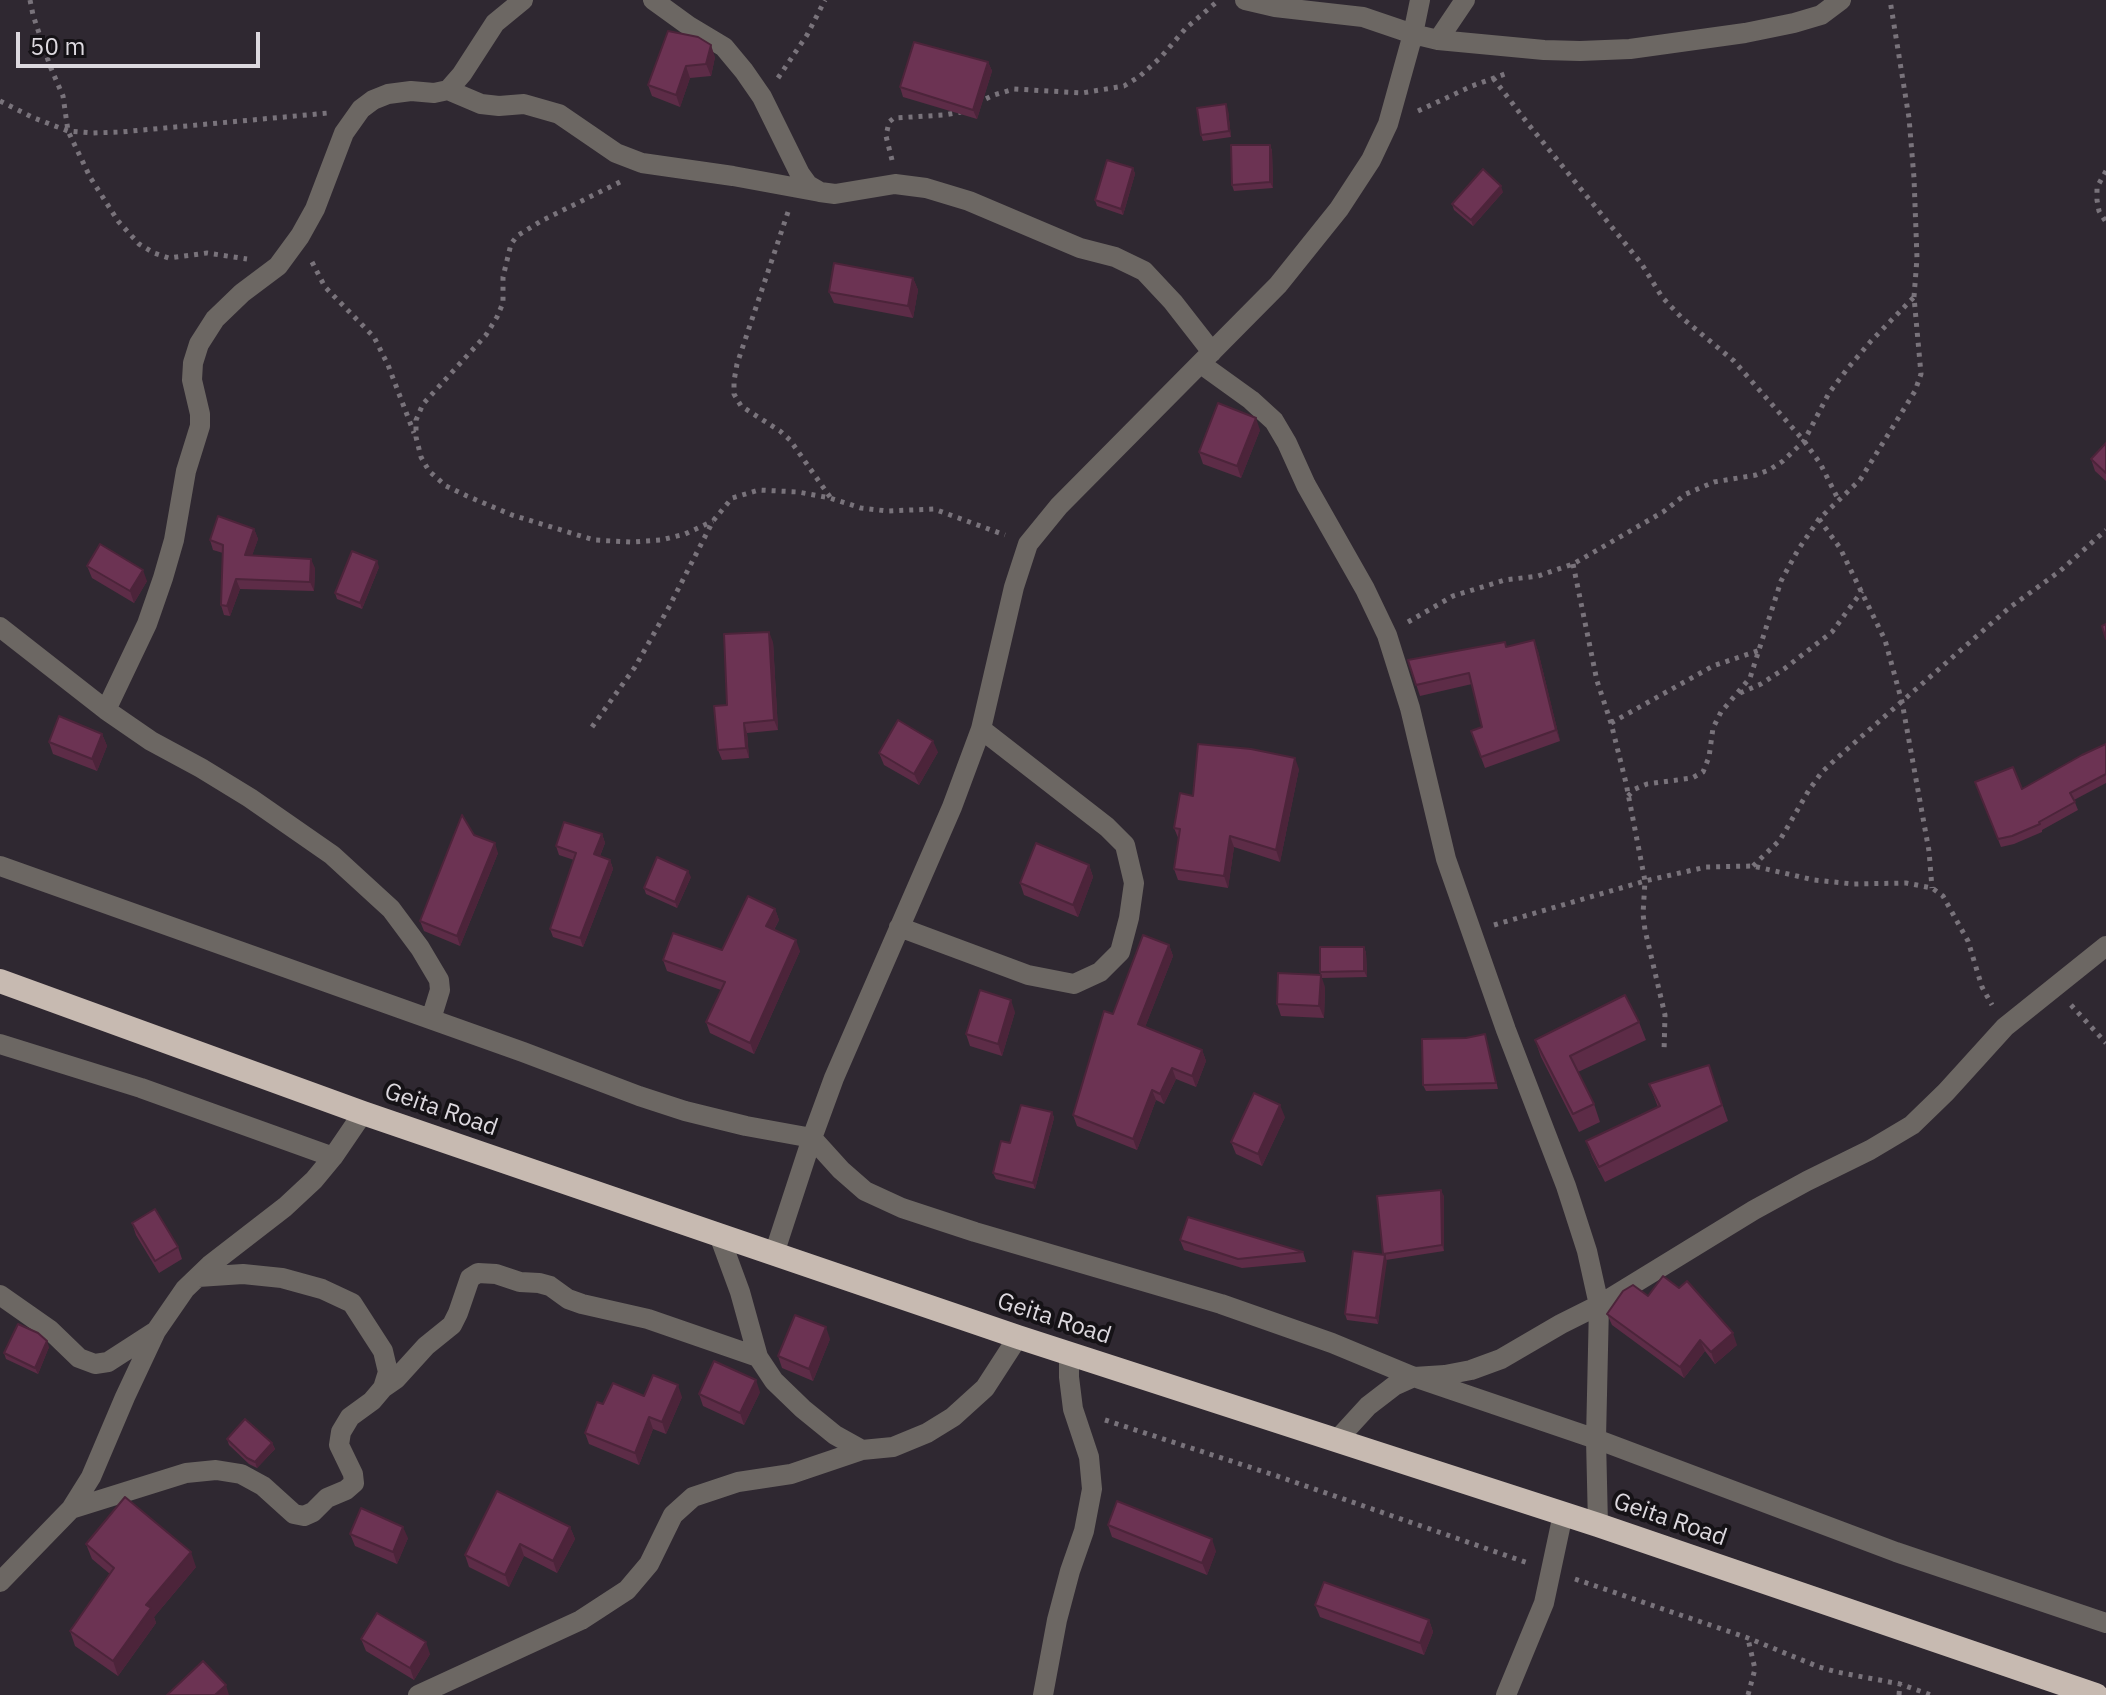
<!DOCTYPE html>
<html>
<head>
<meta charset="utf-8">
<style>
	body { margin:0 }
	#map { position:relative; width:2106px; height:1695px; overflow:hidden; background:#2f2831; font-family:"IBM Plex Sans",sans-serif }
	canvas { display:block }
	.scale { position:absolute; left:16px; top:32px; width:244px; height:36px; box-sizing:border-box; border:4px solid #ddd9df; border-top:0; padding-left:10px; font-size:24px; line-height:28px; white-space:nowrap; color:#ddd9df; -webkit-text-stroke:6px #151216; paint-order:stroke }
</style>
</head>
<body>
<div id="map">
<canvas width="2106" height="1695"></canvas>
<div class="scale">50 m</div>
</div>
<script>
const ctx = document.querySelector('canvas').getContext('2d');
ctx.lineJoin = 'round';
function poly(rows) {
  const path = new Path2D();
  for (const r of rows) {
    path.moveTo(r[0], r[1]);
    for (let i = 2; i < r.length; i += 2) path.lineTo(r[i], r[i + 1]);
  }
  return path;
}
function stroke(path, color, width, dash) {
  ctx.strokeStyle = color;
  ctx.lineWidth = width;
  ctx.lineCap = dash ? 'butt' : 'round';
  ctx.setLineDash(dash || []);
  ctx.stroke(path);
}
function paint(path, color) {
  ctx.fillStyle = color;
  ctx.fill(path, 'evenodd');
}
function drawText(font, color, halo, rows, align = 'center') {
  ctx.font = font + ' "IBM Plex Sans",sans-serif';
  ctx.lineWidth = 8;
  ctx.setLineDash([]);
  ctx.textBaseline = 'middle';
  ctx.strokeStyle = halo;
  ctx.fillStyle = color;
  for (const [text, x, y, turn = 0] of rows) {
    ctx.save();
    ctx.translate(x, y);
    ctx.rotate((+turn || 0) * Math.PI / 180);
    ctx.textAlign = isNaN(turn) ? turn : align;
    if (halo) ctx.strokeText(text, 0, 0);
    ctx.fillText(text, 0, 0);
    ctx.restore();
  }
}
stroke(poly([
	[30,0,33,15,50,66,63,96,68,131,90,177,118,221,139,244,154,253,169,258,207,253,247,259],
	[778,78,807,35,825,0],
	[1493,78,1529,125,1641,263,1662,297,1681,317,1734,361,1804,441,1820,463,1839,501],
	[0,101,34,118,68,131,93,133,121,132,328,113],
	[977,103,994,95,1014,89,1082,93,1124,86,1140,76,1161,57,1186,28,1219,0],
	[1418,111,1472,86,1505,74],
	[892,160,886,136,889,122,894,118,944,115,961,112],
	[2106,171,2097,187,2097,200,2099,211,2106,222],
	[620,182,541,221,517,236,511,244,503,277,503,303,497,317,486,335,423,404,416,420,416,437,421,457,429,471,446,486,467,496,512,515,594,540,631,542,661,540,685,534,713,521],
	[788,212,737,364,734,381,734,394,741,406,780,431,790,440,830,497],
	[312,262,325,287,374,337,388,365,414,433],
	[1819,519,1840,548,1885,640,1902,702,1929,851,1932,888],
	[1573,564,1597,681,1611,723,1626,783,1645,881,1643,914,1645,930,1665,1015,1664,1052],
	[1408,622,1453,596,1505,580,1538,576,1573,564,1663,512,1686,494,1714,482,1756,475,1769,470,1783,461,1804,441,1829,393,1848,368,1871,341,1914,297],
	[1740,693,1761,684,1784,669,1832,632,1862,591],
	[1611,723,1713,666,1760,650],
	[592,727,635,667,669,607,713,521,732,498,759,490,798,492,830,498,861,508,887,511,934,509,1005,535],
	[1628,796,1635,789,1647,784,1692,778,1703,772,1709,757,1713,728,1721,712,1750,678,1781,581,1798,550,1819,519,1860,480,1915,391,1921,374,1914,297,1917,258,1914,178,1909,118,1890,0],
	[1753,866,1780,840,1809,790,1822,772,1837,758,2009,608,2060,571,2106,530],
	[1494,925,1645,881,1706,867,1753,866,1814,880,1853,884,1906,883,1932,888,1943,896,1968,941,1982,987,1992,1005],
	[2071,1005,2106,1043],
	[1105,1420,1277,1476,1528,1563],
	[1575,1579,1748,1638,1819,1667,1837,1672,1900,1684,1931,1695],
	[1748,1695,1755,1669,1748,1639],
	[1899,1695,1900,1684]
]), '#79737b', 5, [4, 6]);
stroke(poly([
	[653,0,689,26,724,47,744,71,762,97,800,174,808,185,820,192,835,194,895,184,926,188,969,201,1080,248,1115,257,1144,271,1173,302,1212,352],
	[1245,0,1275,7,1363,17,1413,34,1438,40,1544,50,1580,51,1630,49,1745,33,1794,23,1821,15,1841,0],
	[1438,40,1465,0],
	[448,90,481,104,499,106,524,104,559,114,616,153,642,163,733,176,820,192],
	[1201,364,1251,400,1274,421,1287,443,1306,485,1365,589,1387,635,1410,708,1446,859,1506,1030,1566,1186,1587,1251,1599,1305,1596,1439,1598,1525],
	[0,627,106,710,151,741,201,768,250,798,332,855,391,909,420,948,439,980,440,990,431,1019],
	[106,710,147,624,163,578,174,540,186,471,200,426,200,414,192,380,193,363,199,344,215,319,242,293,278,266,300,236,315,209,344,133,361,109,373,100,388,94,411,91,434,93,448,90,462,74,495,23,523,0],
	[0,866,523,1052,639,1096,685,1111,746,1126,812,1138,841,1170,865,1191,902,1208,975,1232,1221,1304,1332,1343,1414,1377,1596,1439,1896,1552,2106,1623],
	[899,927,1028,975,1074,984,1100,972,1120,952,1129,918,1134,883,1125,845,1107,827,981,729],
	[0,1044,141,1088,333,1157],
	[719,1235,740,1292,758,1357,774,1381,803,1409,835,1435,862,1450,893,1447,927,1433,953,1417,985,1388,1018,1337],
	[774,1254,812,1138,834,1078,952,807,981,729,1014,587,1028,544,1059,506,1278,285,1339,209,1371,160,1388,124,1413,34,1420,0],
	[0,1295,50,1330,79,1358,95,1364,108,1362,156,1331],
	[383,1388,396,1379,426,1346,452,1325,458,1313,470,1278,478,1273,496,1274,520,1282,539,1283,550,1286,568,1299,582,1304,648,1319,758,1357],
	[1336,1441,1368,1406,1394,1386,1414,1377,1445,1375,1471,1370,1501,1359,1561,1324,1599,1305,1754,1210,1807,1181,1870,1150,1912,1125,1946,1092,2005,1027,2106,946],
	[71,1509,186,1473,216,1470,241,1474,263,1486,294,1514,304,1516,313,1512,327,1498,346,1490,354,1483,353,1474,339,1445,341,1432,350,1417,372,1401,383,1388,388,1372,383,1351,352,1303,322,1289,282,1278,243,1274,198,1277],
	[0,1582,71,1509,91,1477,125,1397,156,1331,185,1289,210,1265,285,1207,314,1180,333,1157,363,1113],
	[418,1695,581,1620,627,1590,649,1564,673,1515,693,1497,738,1482,791,1474,862,1450],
	[1043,1695,1057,1620,1070,1571,1084,1531,1092,1489,1089,1457,1073,1409,1069,1377,1069,1353],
	[1506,1695,1544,1603,1563,1514]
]), '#6c6763', 20);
stroke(poly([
	[0,981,363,1113,719,1235,1018,1337,1598,1525,2096,1695]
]), '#c7bab1', 24);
paint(poly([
	[668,31,715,57,711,76,690,78,680,107,652,96,648,85],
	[988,62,992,71,977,119,903,97,900,87],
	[1228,110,1231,137,1203,141,1201,135],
	[1270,145,1272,151,1273,188,1234,191,1232,185],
	[1133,168,1135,174,1123,215,1097,206,1095,200],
	[1503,192,1473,226,1454,210,1452,204],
	[913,278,918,290,913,318,834,303,829,292],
	[1260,430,1241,478,1203,464,1199,452],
	[2106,443,2106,481,2095,471,2091,459],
	[254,529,258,539,252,555,315,568,314,591,240,589,230,616,224,615,221,605,223,553,213,550,210,540],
	[87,566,147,581,134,603,92,578],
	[379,567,362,609,337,599,335,593],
	[1534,640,1538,651,1560,741,1485,768,1471,731,1482,727,1472,684,1420,696,1408,660,1505,642,1507,647],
	[773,642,778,730,747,733,749,758,722,760,718,750,727,705],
	[102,734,107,746,97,771,53,754,49,742],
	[2106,744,2106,783,2074,800,2078,810,2042,830,2042,832,2014,844,2001,847,1975,782,2022,789],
	[938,752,919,785,884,765,879,753],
	[1299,769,1280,862,1234,847,1228,888,1178,880,1174,869,1179,840,1174,828,1193,796],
	[602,834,605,843,600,856,610,860,613,869,583,947,553,937,550,929,574,860,559,855,556,846],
	[474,835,498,853,460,946,424,931,420,921],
	[1089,865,1093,877,1078,917,1024,895,1020,883],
	[691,877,677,908,646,894,644,888],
	[775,909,779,920,774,930,800,951,754,1054,710,1033,706,1022,721,990,667,971,663,960,722,950],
	[1169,945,1173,956,1145,1027,1202,1050,1206,1061,1196,1087,1176,1079,1164,1104,1156,1100,1137,1150,1077,1126,1073,1115,1113,1014],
	[1364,947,1366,953,1367,977,1322,978,1320,972],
	[1325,987,1324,1018,1281,1016,1277,1004],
	[1015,1012,1002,1056,970,1046,966,1034],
	[1639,1022,1646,1040,1578,1072,1594,1104,1600,1122,1579,1132,1541,1057,1535,1040],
	[1485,1034,1498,1089,1426,1091,1423,1085,1466,1038],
	[1709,1065,1728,1121,1605,1182,1592,1157,1586,1141,1658,1107,1649,1084],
	[1052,1112,1054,1118,1035,1189,996,1179,993,1173,1010,1143],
	[1285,1117,1262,1166,1236,1154,1231,1142],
	[1444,1196,1444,1251,1386,1260,1378,1324,1347,1320,1345,1314,1383,1255],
	[132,1223,178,1247,182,1259,159,1273,136,1235],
	[1180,1240,1303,1252,1306,1262,1242,1268,1184,1250],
	[1648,1296,1737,1345,1715,1364,1705,1351,1684,1378,1612,1325,1607,1314],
	[830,1339,813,1381,782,1368,778,1356],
	[49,1347,38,1374,6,1359,4,1353],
	[760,1392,744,1425,703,1406,699,1394],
	[644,1396,682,1397,666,1434,653,1429,639,1465,589,1444,585,1433,603,1404],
	[227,1439,272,1443,275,1449,257,1468,249,1464,229,1445],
	[1108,1525,1216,1551,1207,1575,1112,1537],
	[570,1527,575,1539,557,1573,524,1556,509,1587,469,1567,465,1555],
	[350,1534,408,1538,397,1564,355,1546],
	[86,1544,196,1567,154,1617,156,1623,118,1676,75,1646,70,1631,110,1574,92,1559],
	[1315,1605,1429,1620,1433,1632,1424,1655,1320,1617],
	[361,1639,430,1654,414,1680,366,1651]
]), '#5d2c47');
paint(poly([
	[711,45,715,57,711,76,706,64],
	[988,62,992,71,977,119,973,110],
	[686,66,690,78,680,107,676,95],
	[1226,104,1228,110,1231,137,1229,131],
	[1270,145,1272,151,1273,188,1270,182],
	[1133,168,1135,174,1123,215,1121,209],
	[1501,186,1503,192,1473,226,1471,220],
	[913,278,918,290,913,318,908,306],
	[1256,418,1260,430,1241,478,1237,466],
	[254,529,258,539,249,565,245,555],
	[311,559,315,568,314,591,310,582],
	[377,561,379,567,362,609,360,603],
	[143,570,147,581,134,603,130,591],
	[236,579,240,589,230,616,227,606],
	[769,632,773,642,778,730,774,720],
	[1534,640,1538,651,1560,741,1556,730],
	[744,723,747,733,749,758,746,748],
	[102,734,107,746,97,771,92,759],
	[933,741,938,752,919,785,914,774],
	[1295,758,1299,769,1280,862,1276,850],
	[602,834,605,843,597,863,594,854],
	[1230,836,1234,847,1228,888,1224,876],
	[495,843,498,853,460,946,457,936],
	[610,860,613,869,583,947,580,938],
	[1089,865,1093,877,1078,917,1073,905],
	[688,871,691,877,677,908,675,902],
	[775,909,779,920,770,937,766,926],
	[796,940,800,951,754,1054,750,1043],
	[1169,945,1173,956,1142,1035,1138,1024],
	[1364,947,1366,953,1367,977,1364,971],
	[1321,975,1325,987,1324,1018,1319,1006],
	[1011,1000,1015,1012,1002,1056,998,1044],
	[1202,1050,1206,1061,1196,1087,1192,1076],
	[1172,1068,1176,1079,1164,1104,1160,1094],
	[1152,1090,1156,1100,1137,1150,1133,1139],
	[1280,1105,1285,1117,1262,1166,1258,1154],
	[1052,1112,1054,1118,1035,1189,1033,1183],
	[1441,1190,1444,1196,1444,1251,1442,1245],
	[1385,1255,1387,1261,1378,1324,1376,1318],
	[826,1327,830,1339,813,1381,809,1369],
	[1733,1333,1737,1345,1715,1364,1711,1352],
	[1700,1340,1705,1351,1684,1378,1680,1367],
	[47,1341,49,1347,38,1374,35,1368],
	[756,1380,760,1392,744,1425,740,1413],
	[678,1385,682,1397,666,1434,662,1422],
	[649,1417,653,1429,639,1465,635,1453],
	[272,1443,275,1449,257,1468,255,1462],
	[403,1527,408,1538,397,1564,393,1552],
	[570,1527,575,1539,557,1573,553,1561],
	[1212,1539,1216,1551,1207,1575,1202,1563],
	[520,1544,524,1556,509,1587,505,1575],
	[191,1552,196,1567,154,1617,156,1623,118,1676,113,1661,146,1605],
	[1429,1620,1433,1632,1424,1655,1420,1643],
	[426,1642,430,1654,414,1680,410,1668],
	[226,1685,229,1695,215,1695]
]), '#4c243a');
const building = poly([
	[668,31,698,37,711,45,706,64,686,66,676,95,648,85,668,31],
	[914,42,988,62,973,110,900,87,914,42],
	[1226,104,1229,131,1201,135,1197,108,1226,104],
	[1231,145,1270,145,1270,182,1232,185,1231,145],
	[1107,160,1133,168,1121,209,1095,200,1107,160],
	[1483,169,1501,186,1471,220,1452,204,1483,169],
	[834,263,913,278,908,306,829,292,834,263],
	[1218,403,1256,418,1237,466,1199,452,1218,403],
	[2106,443,2106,473,2091,459,2106,443],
	[218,516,254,529,245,555,311,559,310,582,236,579,227,606,221,605,223,545,210,540,218,516],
	[100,544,143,570,130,591,87,566,100,544],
	[352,551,377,561,360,603,335,593,352,551],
	[2106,624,2106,639,2102,626,2106,624],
	[769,632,774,720,744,723,746,748,718,750,714,706,727,705,724,634,769,632],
	[1534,640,1556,730,1481,757,1471,731,1482,727,1469,673,1416,685,1408,660,1505,642,1506,647,1534,640],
	[59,716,102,734,92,759,49,742,59,716],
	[898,720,933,741,914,774,879,753,898,720],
	[1198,744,1251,749,1295,758,1276,850,1230,836,1224,876,1174,869,1180,829,1174,828,1180,793,1193,796,1198,744],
	[2106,744,2106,774,2070,793,2075,802,2039,822,2040,824,2012,836,1998,839,1975,782,2013,767,2022,789,2082,755,2106,744],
	[462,815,474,835,495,843,457,936,420,921,462,815],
	[564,822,602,834,594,854,610,860,580,938,550,929,576,853,556,846,564,822],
	[1036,843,1089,865,1073,905,1020,883,1036,843],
	[657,857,688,871,675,902,644,888,657,857],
	[748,896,775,909,766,926,796,940,750,1043,706,1022,725,982,663,960,673,933,722,950,748,896],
	[1143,935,1169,945,1138,1024,1202,1050,1192,1076,1172,1068,1160,1094,1152,1090,1133,1139,1073,1115,1104,1011,1113,1014,1143,935],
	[1320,947,1364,947,1364,971,1320,972,1320,947],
	[1278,973,1321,975,1319,1006,1277,1004,1278,973],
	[980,990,1011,1000,998,1044,966,1034,980,990],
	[1625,995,1639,1022,1570,1056,1594,1104,1573,1114,1535,1040,1625,995],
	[1485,1034,1496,1083,1423,1085,1422,1039,1466,1038,1485,1034],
	[1709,1065,1722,1105,1599,1167,1586,1141,1660,1106,1649,1084,1709,1065],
	[1254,1093,1280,1105,1258,1154,1231,1142,1254,1093],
	[1021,1105,1052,1112,1033,1183,993,1173,1001,1141,1010,1143,1021,1105],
	[1441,1190,1442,1245,1383,1254,1377,1196,1441,1190],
	[155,1209,178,1247,155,1261,132,1223,155,1209],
	[1188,1217,1303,1252,1238,1259,1180,1240,1188,1217],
	[1353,1251,1385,1255,1376,1318,1345,1314,1353,1251],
	[1663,1276,1679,1288,1687,1281,1733,1333,1711,1352,1700,1340,1680,1367,1607,1314,1623,1291,1633,1285,1648,1296,1663,1276],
	[795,1315,826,1327,809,1369,778,1356,795,1315],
	[18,1324,38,1333,47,1341,35,1368,4,1353,18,1324],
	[714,1361,756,1380,740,1413,699,1394,714,1361],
	[653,1375,678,1385,662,1422,649,1417,635,1453,585,1433,597,1402,603,1404,613,1383,644,1396,653,1375],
	[245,1419,272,1443,255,1462,247,1458,227,1439,245,1419],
	[497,1491,570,1527,553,1561,520,1544,505,1575,465,1555,497,1491],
	[125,1497,191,1552,146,1605,151,1608,113,1661,70,1631,114,1568,86,1544,125,1497],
	[1117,1501,1212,1539,1202,1563,1108,1525,1117,1501],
	[361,1508,403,1527,393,1552,350,1534,361,1508],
	[1324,1582,1429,1620,1420,1643,1315,1605,1324,1582],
	[377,1613,426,1642,410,1668,361,1639,377,1613],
	[203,1661,226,1685,215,1695,167,1695,203,1661]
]);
paint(building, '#6c3353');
stroke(building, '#4c243a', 2);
drawText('24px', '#ddd9df', '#151216', [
	["Geita Road",441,1110,19],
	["Geita Road",1054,1319,18],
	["Geita Road",1670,1520,19]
]);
</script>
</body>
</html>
